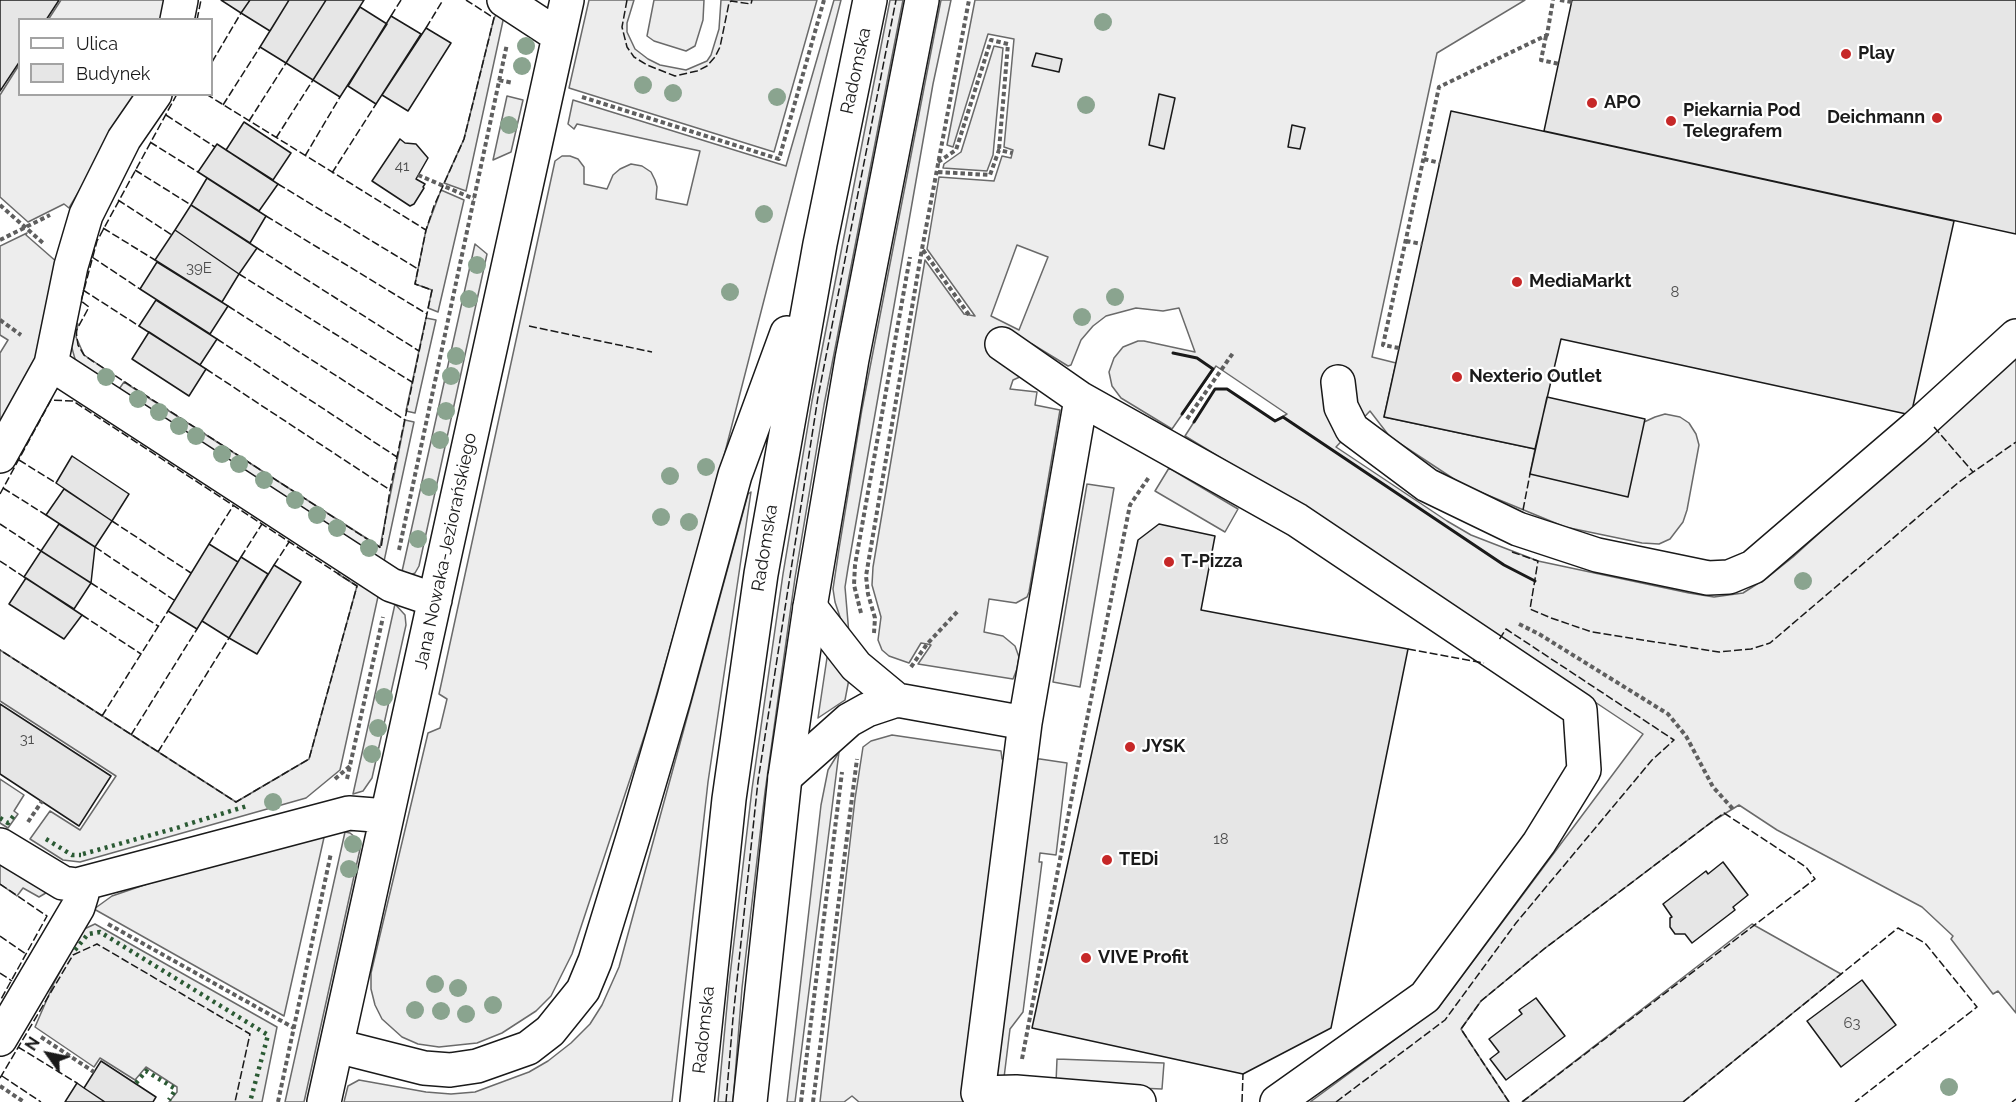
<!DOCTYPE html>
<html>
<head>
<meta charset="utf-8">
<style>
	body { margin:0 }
	#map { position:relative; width:2016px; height:1102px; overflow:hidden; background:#fff; font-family:Raleway,sans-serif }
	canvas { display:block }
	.legend { position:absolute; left:18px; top:18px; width:195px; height:78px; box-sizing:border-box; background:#fff; border:2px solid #a3a3a3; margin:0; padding:8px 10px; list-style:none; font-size:18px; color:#1a1a1a }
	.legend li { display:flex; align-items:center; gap:12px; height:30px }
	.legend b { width:30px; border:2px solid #a3a3a3 }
	.north { position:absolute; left:18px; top:1024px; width:60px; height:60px; -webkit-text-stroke:4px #fff; paint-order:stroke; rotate:303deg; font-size:16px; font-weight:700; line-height:24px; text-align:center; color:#1a1a1a }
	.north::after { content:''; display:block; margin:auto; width:21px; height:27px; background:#1a1a1a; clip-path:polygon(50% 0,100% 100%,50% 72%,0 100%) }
</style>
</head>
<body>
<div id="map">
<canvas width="2016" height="1102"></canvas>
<ul class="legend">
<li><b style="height:8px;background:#fff"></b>Ulica</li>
<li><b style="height:16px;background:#e6e6e6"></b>Budynek</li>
</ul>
<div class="north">N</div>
</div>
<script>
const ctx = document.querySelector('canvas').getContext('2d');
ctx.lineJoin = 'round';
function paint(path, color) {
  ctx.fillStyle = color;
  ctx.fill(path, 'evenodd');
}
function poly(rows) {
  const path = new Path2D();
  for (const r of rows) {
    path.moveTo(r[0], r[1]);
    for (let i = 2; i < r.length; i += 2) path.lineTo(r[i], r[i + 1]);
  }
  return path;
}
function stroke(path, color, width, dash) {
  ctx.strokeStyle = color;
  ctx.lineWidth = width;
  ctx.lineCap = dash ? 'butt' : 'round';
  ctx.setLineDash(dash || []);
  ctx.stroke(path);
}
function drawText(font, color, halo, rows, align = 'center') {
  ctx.font = font + ' Raleway,sans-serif';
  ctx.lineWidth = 4.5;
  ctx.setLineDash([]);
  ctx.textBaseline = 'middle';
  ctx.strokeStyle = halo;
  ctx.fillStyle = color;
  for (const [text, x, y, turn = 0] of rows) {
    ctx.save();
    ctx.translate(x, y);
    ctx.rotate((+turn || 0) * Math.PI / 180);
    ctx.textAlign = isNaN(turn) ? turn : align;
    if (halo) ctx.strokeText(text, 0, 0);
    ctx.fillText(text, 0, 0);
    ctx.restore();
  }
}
const built = poly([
	[61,0,172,0,168,19,48,20,61,0],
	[589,0,634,0,627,23,627,32,635,49,648,59,660,65,686,70,707,61,711,55,719,29,721,0,817,0,774,152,569,88,589,0],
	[654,0,704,0,703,20,695,46,686,51,654,41,647,36,654,0],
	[834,0,841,0,714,495,646,731,572,954,551,996,536,1011,502,1033,477,1043,439,1047,418,1044,402,1037,382,1019,375,1005,371,989,371,973,428,733,440,728,447,699,439,694,555,161,562,156,570,156,578,159,584,167,584,184,607,189,613,175,620,169,631,164,642,166,651,172,655,180,657,187,656,199,687,205,700,151,577,124,574,129,568,124,573,100,786,166,834,0],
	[890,0,903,0,824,405,795,578,765,792,742,988,733,1102,718,1102,729,984,752,789,783,574,812,401,890,0],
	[941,0,951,0,933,84,848,568,845,587,849,634,843,626,835,602,833,589,839,549,862,409,941,0],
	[975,0,1525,0,1437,53,1372,357,1396,363,1384,417,1535,449,1530,474,1655,417,1665,414,1680,417,1689,423,1696,434,1699,445,1687,510,1683,522,1670,539,1659,544,1642,543,1565,527,1463,485,1390,437,1370,411,1336,447,1447,521,1471,535,1538,561,1689,593,1714,597,1743,593,1768,577,1793,557,2016,354,2016,1013,1998,991,1993,994,1951,939,1953,936,1922,907,1777,830,1739,805,1713,821,1544,949,1481,1001,1461,1029,1509,1102,1310,1102,1438,1008,1643,734,1311,513,1185,436,1215,389,1227,389,1275,421,1287,414,1216,366,1172,429,1121,398,1112,386,1109,372,1114,358,1123,347,1138,341,1144,341,1195,352,1179,308,1163,311,1136,308,1106,316,1093,326,1081,340,1071,365,1068,366,1032,344,1022,376,1013,380,1010,389,1037,392,1035,405,1060,410,1029,592,1027,597,1016,603,989,599,984,632,1003,636,1015,646,1019,657,1017,669,1013,679,918,664,931,645,927,644,921,643,909,663,889,656,882,650,878,640,881,617,872,585,873,567,925,260,964,314,975,316,927,249,939,177,994,181,1002,156,1011,158,1013,150,1004,147,1014,39,988,34,953,147,947,145,975,0],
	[1017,245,1048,257,1019,330,991,316,1017,245],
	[498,12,504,16,466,191,444,183,464,139,494,18,498,12],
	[994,46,1003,48,993,155,987,171,943,168,944,164,961,152,994,46],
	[19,65,20,94,143,95,125,114,69,208,64,204,28,222,0,197,0,95,19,65],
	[507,96,523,100,511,152,493,160,507,96],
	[441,190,464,200,438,312,428,308,432,290,415,284,426,230,441,190],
	[27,233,26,235,58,263,41,348,0,427,0,353,8,340,0,335,0,246,27,233],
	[475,244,487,254,419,566,415,573,409,576,401,576,475,244],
	[426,318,436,320,415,413,406,411,426,318],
	[72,319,78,324,76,337,84,355,114,375,108,386,80,366,75,359,70,341,72,319],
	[124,382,380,547,405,420,414,422,383,566,117,392,124,382],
	[1169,468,1238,509,1225,532,1155,491,1169,468],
	[1087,484,1114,488,1080,687,1053,682,1087,484],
	[751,492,708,782,672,1102,344,1102,348,1086,359,1080,426,1092,451,1094,475,1092,529,1072,548,1061,571,1043,590,1024,602,1005,619,967,748,494,751,492],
	[342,568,379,592,340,770,306,798,80,862,63,860,30,839,50,811,80,830,116,776,0,701,0,650,236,802,309,759,357,586,338,574,342,568],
	[395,604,405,615,406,625,372,778,363,791,353,794,395,604],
	[828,651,849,679,845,700,818,718,828,651],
	[892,735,1001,751,1002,759,1040,759,1067,763,1056,855,1040,853,1039,862,1042,862,1023,1012,1010,1029,1001,1102,859,1102,852,1096,844,1102,820,1102,855,799,863,747,871,741,892,735],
	[839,752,795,1102,787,1102,821,805,828,770,839,752],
	[0,779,24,795,14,811,18,814,8,828,0,823,0,779],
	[345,832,350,833,360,841,360,849,304,1102,285,1102,345,832],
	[325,833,284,1016,94,909,112,896,150,883,325,833],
	[0,859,51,890,39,897,23,888,17,896,0,884,0,859],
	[95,924,277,1027,262,1102,169,1102,177,1092,177,1087,146,1067,135,1080,100,1058,94,1067,35,1027,54,983,82,930,95,924],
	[1752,924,1841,974,1683,1102,1522,1102,1752,924],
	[1057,1059,1164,1063,1162,1089,1068,1085,1056,1083,1057,1059]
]);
paint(built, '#ededed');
stroke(built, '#6a6a6a', 1.5);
const building = poly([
	[0,0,59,0,46,20,20,20,20,61,0,91,0,0],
	[221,0,250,0,241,13,221,0],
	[250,0,289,0,270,31,241,13,250,0],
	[289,0,326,0,286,63,260,47,289,0],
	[326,0,364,0,313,80,286,63,326,0],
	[1572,0,2016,0,2016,234,1544,131,1572,0],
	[360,7,387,24,340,97,313,80,360,7],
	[391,16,421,34,376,104,348,86,391,16],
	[426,28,451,43,408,111,382,95,426,28],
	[1036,53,1062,59,1059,72,1032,66,1036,53],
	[1159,94,1175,98,1164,149,1149,145,1159,94],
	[1451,111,1954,221,1911,415,1561,339,1535,449,1384,417,1451,111],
	[244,122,291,153,273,180,226,150,244,122],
	[1292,125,1305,128,1300,149,1288,147,1292,125],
	[400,139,405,143,416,144,428,158,416,179,425,184,423,187,424,188,414,204,410,206,372,181,400,139],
	[217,144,278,184,259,211,198,172,217,144],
	[207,178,266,216,250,243,191,205,207,178],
	[191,205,257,248,239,274,175,230,191,205],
	[175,230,239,274,222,302,155,260,175,230],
	[157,262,228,306,210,334,140,289,157,262],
	[156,300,217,339,200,365,139,326,156,300],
	[149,332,206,369,189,396,132,359,149,332],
	[1547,397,1645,419,1628,497,1530,474,1547,397],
	[72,456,129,494,112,521,56,483,72,456],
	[64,489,112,521,95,547,46,515,64,489],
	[59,524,95,547,91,583,41,551,59,524],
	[1159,524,1215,536,1201,610,1408,649,1331,1028,1243,1074,1032,1028,1138,540,1159,524],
	[209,544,238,562,197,629,168,611,209,544],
	[41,551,91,583,74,609,24,577,41,551],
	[241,557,268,574,229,638,202,621,241,557],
	[274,565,301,582,257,654,229,638,274,565],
	[26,578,82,615,64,639,9,604,26,578],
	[0,704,111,776,79,826,0,774,0,704],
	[1723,862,1748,895,1733,907,1735,910,1692,943,1685,934,1675,934,1670,927,1670,918,1672,917,1663,904,1706,871,1708,874,1723,862],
	[1862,980,1896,1025,1841,1067,1807,1021,1862,980],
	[1536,998,1565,1036,1506,1080,1490,1059,1499,1052,1489,1039,1522,1014,1519,1010,1536,998],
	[101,1061,156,1097,153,1102,105,1102,84,1088,101,1061],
	[77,1083,84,1088,105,1102,65,1102,77,1083]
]);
paint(building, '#e6e6e6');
stroke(building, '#1a1a1a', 1.5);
const minor = poly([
	[504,0,559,36],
	[177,20,181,0],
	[1002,344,1081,399,1297,520,1580,710,1584,770,1539,843,1425,997,1277,1102],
	[51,364,391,585,435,600],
	[1338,382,1341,407,1352,429,1427,485,1518,529,1597,555,1708,578,1729,577,1753,567,1915,428,2016,336],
	[1081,399,1025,723,978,1093,1016,1092,1139,1102],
	[0,456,51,364,71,266,86,215,124,139,155,94],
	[810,607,856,666,897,700,1025,723],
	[785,777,849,720,867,710,897,700],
	[0,845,63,883,77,885,349,813,387,816],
	[0,1039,78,907,82,894,81,884],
	[324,1102,567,0]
]);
const major = poly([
	[337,1046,424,1068,450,1070,477,1066,528,1048,550,1031,583,990,595,961,635,831,674,698,735,475,787,333],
	[697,1102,729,799,761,574,820,244,870,0],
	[750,1102,785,777,810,607,852,359,922,0]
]);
stroke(minor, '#1a1a1a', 36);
stroke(major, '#1a1a1a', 36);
stroke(poly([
	[1560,0,1572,2],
	[1546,36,1541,60,1559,64],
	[499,80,513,83],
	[582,97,779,159,824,0],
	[1424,159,1440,163],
	[938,162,956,150,991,40,1008,44,999,150],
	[938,172,990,175,999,150,1012,153],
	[418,175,474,199],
	[0,205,43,243],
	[0,240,50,215],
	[1406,241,1422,244],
	[923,250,969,315],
	[0,320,21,335],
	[1399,348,1383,345,1439,87,1547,35,1553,0],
	[1187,419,1233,353],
	[399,550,507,44],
	[861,613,854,585,855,565,910,257],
	[1519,624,1539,634,1668,714,1686,736,1713,787,1733,809],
	[874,633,875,618,868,594,866,576,922,249,969,0],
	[911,667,927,644,958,611],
	[335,779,350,766],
	[347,779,383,617],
	[28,822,42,801],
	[108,924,294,1028],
	[41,1037,94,1072],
	[1022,1059,1081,749,1130,505,1149,477],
	[0,1086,24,1102],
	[278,1102,331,853],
	[801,1102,842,772],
	[813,1102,857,759]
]), '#5f5f5f', 4, [4.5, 3]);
stroke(minor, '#fff', 33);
stroke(major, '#fff', 33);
stroke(poly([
	[0,818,8,823,15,814],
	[185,825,247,806],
	[46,839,72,855,81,855],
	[83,854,180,827],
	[75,950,88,934,100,932,268,1035,250,1102],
	[136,1083,146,1071,174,1088,174,1092,169,1100]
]), '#2b5a34', 4.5, [3, 4.5]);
stroke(poly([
	[627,0,622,27,627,47,634,57,647,65,675,76,697,71,707,66,715,57,720,47,729,3,731,1,751,4,752,0],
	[391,16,401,0],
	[197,20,201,0],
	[426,28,443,0],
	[212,62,241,13],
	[177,94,97,241,81,301,89,307,76,331,78,345,84,355,91,360,381,548,390,490,432,290,415,284,426,230,434,206,464,139,494,18,466,0],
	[206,94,426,230],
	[223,105,260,47],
	[166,115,215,147],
	[249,121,286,63],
	[276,138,313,80],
	[150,142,198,172],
	[305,156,340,97],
	[135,170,191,205],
	[332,173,376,104],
	[278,184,418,269],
	[118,200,172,235],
	[266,216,427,314],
	[103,228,155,260],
	[257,248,419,351],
	[92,257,140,289],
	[239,274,412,382],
	[83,290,139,326],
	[228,306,405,420],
	[529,326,652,352],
	[217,339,397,457],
	[206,369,390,490],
	[1934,427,1973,472],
	[19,460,56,483],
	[3,488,46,515],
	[0,494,51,400,73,401,357,586,309,759,236,802,0,650],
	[1523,510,1530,474],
	[112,521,191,573],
	[0,524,41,551],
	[209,544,233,506],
	[95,547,174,600],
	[1512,552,1538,561,1530,609,1551,618,1592,632,1719,652,1751,649,1770,643,1959,482,2016,442],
	[241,557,262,524],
	[0,561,24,577],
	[274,565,289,542],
	[91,583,158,626],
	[82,615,141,654],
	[1408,649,1484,663],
	[102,716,168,611],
	[131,735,197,629],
	[158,752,229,638],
	[0,884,47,916,0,1001],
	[0,936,26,954],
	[0,973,12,981],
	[18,1047,77,1083],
	[2,1076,41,1102],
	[0,1078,73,955,97,944,250,1034,235,1102],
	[726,1102,733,1018,758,781,818,397,896,0],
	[1242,1102,1243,1074],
	[1336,1102,1445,1020,1516,923,1652,760,1674,740,1506,629,1499,640],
	[1509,1102,1461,1029,1481,1001,1544,949,1713,821,1724,813,1806,867,1815,879,1522,1102],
	[1683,1102,1898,928,1925,943,1977,1007,1855,1102],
	[2012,1102,2016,1099]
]), '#1a1a1a', 1.5, [8, 3]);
stroke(poly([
	[1173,353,1197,358,1213,369,1182,414],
	[1194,422,1215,389,1227,389,1275,421,1283,417,1504,565,1535,581]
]), '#1a1a1a', 3);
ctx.fillStyle = '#8aa48f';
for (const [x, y] of [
	[1103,22],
	[526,46],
	[522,66],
	[643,85],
	[673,93],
	[777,97],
	[1086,105],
	[509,125],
	[764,214],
	[477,265],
	[730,292],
	[1115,297],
	[469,299],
	[1082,317],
	[456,356],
	[451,376],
	[106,377],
	[138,399],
	[446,411],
	[159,412],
	[179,426],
	[196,436],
	[440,440],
	[222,454],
	[239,464],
	[706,467],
	[670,476],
	[264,480],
	[429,487],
	[295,500],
	[317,515],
	[661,517],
	[689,522],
	[337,528],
	[418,539],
	[369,548],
	[1803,581],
	[384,697],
	[378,728],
	[372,754],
	[273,802],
	[353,844],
	[349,869],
	[435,984],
	[458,988],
	[493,1005],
	[415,1010],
	[441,1011],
	[466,1014],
	[1949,1087]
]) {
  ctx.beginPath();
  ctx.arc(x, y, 9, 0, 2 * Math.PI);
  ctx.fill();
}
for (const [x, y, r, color] of [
	[1846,54,6,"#c62828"],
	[1592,103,6,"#c62828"],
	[1937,118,6,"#c62828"],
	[1671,121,6,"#c62828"],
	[1517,282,6,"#c62828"],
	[1457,377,6,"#c62828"],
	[1169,562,6,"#c62828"],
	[1130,747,6,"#c62828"],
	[1107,860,6,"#c62828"],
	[1086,958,6,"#c62828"]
]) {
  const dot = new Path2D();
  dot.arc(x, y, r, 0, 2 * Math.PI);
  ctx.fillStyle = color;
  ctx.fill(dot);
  stroke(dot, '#fff', 2);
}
drawText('15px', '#4d4d4d', null, [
	["41",402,166],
	["39E",199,268],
	["8",1675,292],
	["31",27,739],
	["18",1221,839],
	["63",1852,1023]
]);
drawText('bold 18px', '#1a1a1a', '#fff', [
	["Play",1858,54],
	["APO",1604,103],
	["Piekarnia Pod",1683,111],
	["Telegrafem",1683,132],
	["Deichmann",1925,118,"right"],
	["MediaMarkt",1529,282],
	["Nexterio Outlet",1469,377],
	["T-Pizza",1181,562],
	["JYSK",1142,747],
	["TEDi",1119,860],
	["VIVE Profit",1098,958]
], 'left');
drawText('18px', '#1a1a1a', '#fff', [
	["Radomska",856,71,-78],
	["Radomska",765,548,-81],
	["Jana Nowaka-Jeziorańskiego",446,551,-78],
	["Radomska",704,1030,-84]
]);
</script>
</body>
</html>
